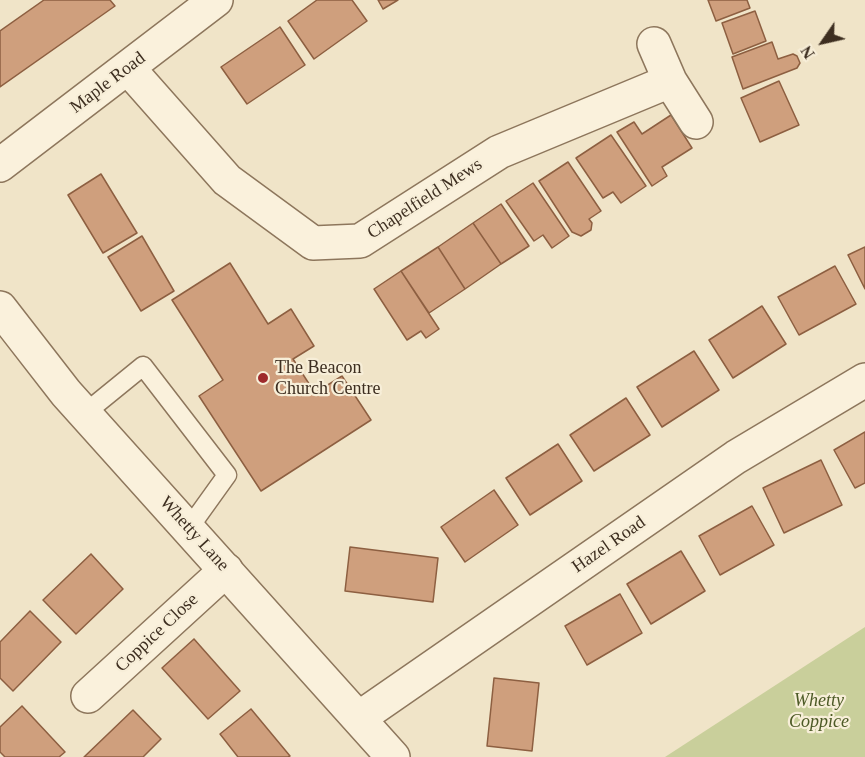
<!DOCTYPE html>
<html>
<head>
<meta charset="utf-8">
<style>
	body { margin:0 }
	#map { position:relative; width:865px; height:757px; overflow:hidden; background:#f0e4c8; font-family:Georgia,serif }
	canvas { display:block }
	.north { position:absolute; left:793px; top:12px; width:60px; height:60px; -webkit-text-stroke:4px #f7eed8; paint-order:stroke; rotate:236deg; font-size:16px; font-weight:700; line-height:24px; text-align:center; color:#3d2e20 }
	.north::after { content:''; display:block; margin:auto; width:21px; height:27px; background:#3d2e20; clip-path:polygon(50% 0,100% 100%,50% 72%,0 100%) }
</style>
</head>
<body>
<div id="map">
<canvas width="865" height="757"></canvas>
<div class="north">N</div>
</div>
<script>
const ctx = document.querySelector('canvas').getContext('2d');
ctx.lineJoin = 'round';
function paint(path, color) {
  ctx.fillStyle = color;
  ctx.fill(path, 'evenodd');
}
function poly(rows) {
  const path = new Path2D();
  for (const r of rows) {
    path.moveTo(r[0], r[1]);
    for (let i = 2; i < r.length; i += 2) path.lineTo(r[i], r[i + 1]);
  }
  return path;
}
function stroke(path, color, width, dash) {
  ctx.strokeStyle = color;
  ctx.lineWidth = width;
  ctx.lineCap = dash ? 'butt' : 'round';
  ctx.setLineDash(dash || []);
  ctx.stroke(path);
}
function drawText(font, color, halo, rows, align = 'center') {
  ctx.font = font + ' Georgia,serif';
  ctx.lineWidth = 4.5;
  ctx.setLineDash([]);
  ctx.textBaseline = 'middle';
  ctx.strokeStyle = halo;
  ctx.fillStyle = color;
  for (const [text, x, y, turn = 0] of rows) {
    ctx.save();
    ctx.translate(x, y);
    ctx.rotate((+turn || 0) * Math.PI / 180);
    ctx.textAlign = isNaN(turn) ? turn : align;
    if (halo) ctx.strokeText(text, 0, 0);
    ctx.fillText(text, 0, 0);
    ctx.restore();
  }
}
paint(poly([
	[865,627,865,757,665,757]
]), '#c9cf9b');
const building = poly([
	[44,0,110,0,115,6,0,87,0,31,44,0],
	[317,0,352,0,367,21,314,59,288,21,317,0],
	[378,0,398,0,383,9,378,0],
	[708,0,747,0,750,8,716,21,708,0],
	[755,11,766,41,733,54,722,23,755,11],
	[280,27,305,65,247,104,221,67,280,27],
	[772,42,778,59,793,54,797,56,800,63,797,68,743,89,732,57,772,42],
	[779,81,799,125,760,142,741,98,779,81],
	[671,115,692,148,662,167,667,176,652,186,617,132,634,122,642,134,671,115],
	[611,135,646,186,621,203,613,192,603,198,576,158,611,135],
	[568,162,601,211,589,219,592,223,591,230,581,236,572,232,539,181,568,162],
	[101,174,137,233,103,253,68,195,101,174],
	[533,183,569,236,552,248,543,235,534,241,506,201,533,183],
	[501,204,529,246,501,264,473,223,501,204],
	[473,223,501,264,465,289,438,247,473,223],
	[142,236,174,291,141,311,108,257,142,236],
	[438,247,465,289,429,313,401,271,438,247],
	[865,247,865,289,848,255,865,247],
	[230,263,268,324,291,309,314,346,293,359,315,393,342,376,371,420,261,491,199,396,223,380,172,300,230,263],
	[835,266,856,304,799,335,778,297,835,266],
	[401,271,439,329,426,338,421,331,407,340,374,289,401,271],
	[762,306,786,344,733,378,709,340,762,306],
	[694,351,719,390,662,427,637,387,694,351],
	[626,398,650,435,594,471,570,435,626,398],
	[865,432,865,483,855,488,834,450,865,432],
	[558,444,582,481,530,515,506,478,558,444],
	[821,460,842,505,784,533,763,488,821,460],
	[494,490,518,525,465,562,441,527,494,490],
	[752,506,774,545,720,575,699,536,752,506],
	[350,547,438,558,433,602,345,591,350,547],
	[681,551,705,591,651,624,627,584,681,551],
	[91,554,123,589,76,634,43,600,91,554],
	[620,594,642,633,587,665,565,626,620,594],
	[30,611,61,642,13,691,0,678,0,642,30,611],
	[194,639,240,691,208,719,162,668,194,639],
	[494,678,539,683,532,751,487,746,494,678],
	[22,706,65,752,59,757,5,757,0,752,0,727,22,706],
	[251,709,290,756,288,757,238,757,220,734,251,709],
	[133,710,161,739,143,757,84,757,133,710]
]);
paint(building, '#cf9f7d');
stroke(building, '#8d5f41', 1.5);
const service = poly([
	[84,414,143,366,227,475,189,528]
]);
const minor = poly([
	[654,44,670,81,696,122],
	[128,68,227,180,313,243,360,241,499,152,670,81],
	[0,165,216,0],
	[88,696,226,570],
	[359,718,736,457,865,380]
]);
const tertiary = poly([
	[0,308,66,393,393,757]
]);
stroke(service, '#8d765c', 21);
stroke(minor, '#8d765c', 36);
stroke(tertiary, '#8d765c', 36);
stroke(service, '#faf1dc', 18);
stroke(minor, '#faf1dc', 33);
stroke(tertiary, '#faf1dc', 33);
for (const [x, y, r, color] of [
	[263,378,6,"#9e2a2b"]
]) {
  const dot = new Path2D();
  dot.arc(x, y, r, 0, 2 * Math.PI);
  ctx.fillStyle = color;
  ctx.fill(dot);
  stroke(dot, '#f7eed8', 2);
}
drawText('18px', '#3d2e20', '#f7eed8', [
	["Maple Road",108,83,-37],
	["Chapelfield Mews",425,199,-33],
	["Whetty Lane",194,534,48],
	["Hazel Road",609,545,-35],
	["Coppice Close",157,633,-43]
]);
drawText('18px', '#3d2e20', '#f7eed8', [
	["The Beacon",275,368],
	["Church Centre",275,389]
], 'left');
drawText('italic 18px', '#4d5a26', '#f7eed8', [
	["Whetty",819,701],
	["Coppice",819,722]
]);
</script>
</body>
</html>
